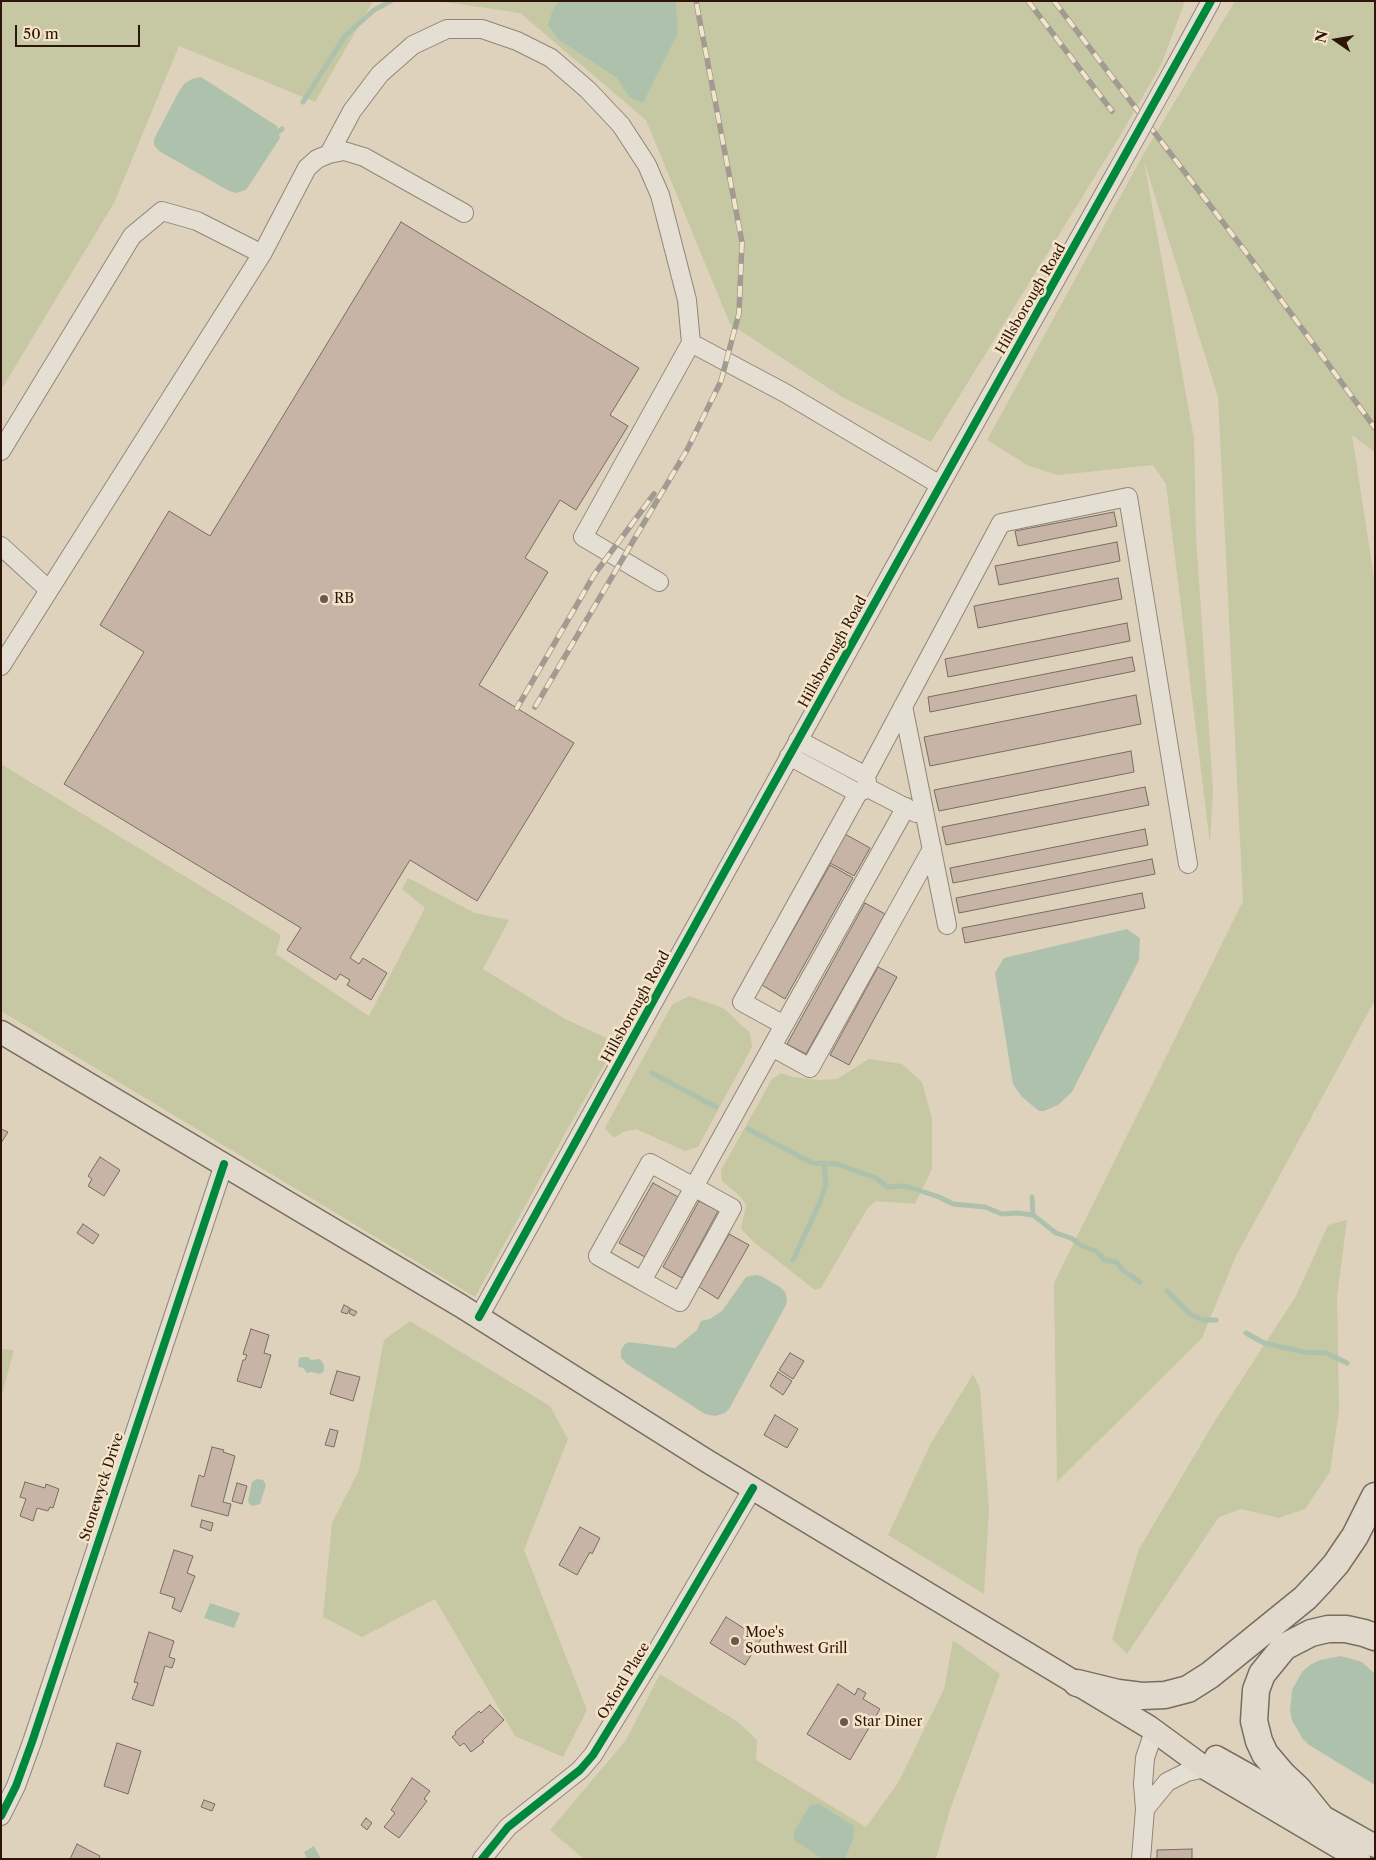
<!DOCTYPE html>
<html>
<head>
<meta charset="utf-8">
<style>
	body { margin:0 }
	#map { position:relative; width:1376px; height:1860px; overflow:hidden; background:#ded2bc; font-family:"Libre Caslon Text",serif }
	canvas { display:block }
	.frame { position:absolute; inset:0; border:2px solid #2f1509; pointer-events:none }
	.north { position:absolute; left:1311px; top:15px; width:50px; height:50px; -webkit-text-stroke:4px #f3e4ca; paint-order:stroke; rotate:283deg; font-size:14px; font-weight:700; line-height:20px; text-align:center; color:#2f1509 }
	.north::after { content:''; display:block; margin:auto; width:18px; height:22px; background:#2f1509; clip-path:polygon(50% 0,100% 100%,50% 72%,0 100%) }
	.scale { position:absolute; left:15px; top:25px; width:125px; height:22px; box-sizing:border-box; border:2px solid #2f1509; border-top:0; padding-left:6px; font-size:15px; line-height:18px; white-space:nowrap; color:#2f1509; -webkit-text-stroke:4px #f3e4ca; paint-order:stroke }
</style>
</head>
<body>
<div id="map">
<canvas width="1376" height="1860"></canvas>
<div class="frame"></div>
<div class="north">N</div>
<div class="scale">50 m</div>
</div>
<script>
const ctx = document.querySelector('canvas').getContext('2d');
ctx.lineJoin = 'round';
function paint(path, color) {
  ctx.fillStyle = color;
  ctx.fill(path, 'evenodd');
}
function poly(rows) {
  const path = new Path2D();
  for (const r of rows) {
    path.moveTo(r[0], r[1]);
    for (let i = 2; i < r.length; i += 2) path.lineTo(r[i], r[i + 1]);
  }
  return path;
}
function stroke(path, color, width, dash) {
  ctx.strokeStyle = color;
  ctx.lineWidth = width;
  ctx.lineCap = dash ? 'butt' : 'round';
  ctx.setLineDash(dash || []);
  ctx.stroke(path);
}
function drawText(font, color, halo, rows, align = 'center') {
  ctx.font = font + ' "Libre Caslon Text",serif';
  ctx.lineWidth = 5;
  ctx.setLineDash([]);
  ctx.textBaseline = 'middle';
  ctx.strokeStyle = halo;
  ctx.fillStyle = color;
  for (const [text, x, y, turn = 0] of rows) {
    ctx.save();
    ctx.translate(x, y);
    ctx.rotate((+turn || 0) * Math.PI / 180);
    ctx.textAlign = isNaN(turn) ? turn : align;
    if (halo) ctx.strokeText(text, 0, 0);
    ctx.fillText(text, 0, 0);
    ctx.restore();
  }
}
paint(poly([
	[1,1,373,1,315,102,179,46,114,203,1,390],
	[438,1,1185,1,1161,65,1120,136,931,442,842,397,730,324,646,120,520,13],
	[1235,1,1375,1,1375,452,1352,435,1375,584,1375,1000,1236,1256,1202,1338,1057,1482,1054,1283,1243,901,1218,397,1144,161,1194,439,1196,536,1213,790,1210,844,1166,484,1153,465,1058,475,1029,466,987,440,1143,155],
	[1,764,281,935,276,954,369,1016,425,908,402,889,408,878,475,913,509,920,483,969,565,1019,617,1043,568,1128,475,1297,1,1011],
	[689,996,723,1008,729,1013,750,1033,752,1047,698,1147,685,1151,636,1129,623,1132,614,1138,605,1128,672,1005],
	[869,1059,902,1064,922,1082,932,1119,932,1169,915,1204,876,1201,867,1209,821,1288,815,1290,755,1243,741,1229,746,1205,741,1197,722,1181,721,1170,772,1079,781,1073,793,1077,818,1080,837,1079],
	[1347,1220,1337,1296,1339,1410,1330,1472,1305,1509,1279,1518,1241,1509,1219,1517,1127,1654,1112,1639,1139,1549,1216,1419,1296,1296,1328,1225],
	[410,1321,550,1406,568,1439,524,1550,587,1710,563,1757,515,1736,435,1599,362,1637,323,1617,332,1523,359,1470,384,1340],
	[1,1349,14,1350,1,1398],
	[973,1374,980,1388,989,1509,984,1594,888,1535,930,1445],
	[953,1640,1000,1674,950,1810,936,1859,584,1859,550,1830,626,1740,660,1674,738,1722,757,1740,756,1760,866,1827,898,1783,944,1689]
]), '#c6c8a3');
paint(poly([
	[559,1,676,1,678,33,643,103,629,97,617,78,559,40,548,25,552,12],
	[201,77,277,126,280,138,246,190,236,193,229,191,159,151,154,145,154,139,178,93,184,84,192,79],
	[1127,929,1140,938,1139,960,1072,1092,1058,1105,1044,1111,1039,1111,1022,1097,1013,1084,995,973,1004,958],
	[755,1275,761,1276,780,1287,785,1292,787,1299,786,1305,729,1409,725,1413,715,1416,705,1414,627,1364,621,1358,621,1350,625,1344,629,1342,675,1348,697,1330,701,1321,710,1319,722,1311,746,1277],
	[304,1357,308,1357,311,1360,319,1359,322,1361,324,1366,324,1371,320,1374,312,1372,307,1373,303,1368,298,1367,299,1358],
	[257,1479,263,1480,266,1485,260,1504,253,1506,250,1505,248,1501,252,1482],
	[210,1603,240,1613,234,1628,204,1618],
	[1341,1656,1362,1662,1375,1674,1375,1785,1309,1745,1302,1738,1292,1720,1290,1711,1292,1690,1302,1672,1310,1665,1320,1660],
	[819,1804,854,1826,854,1836,845,1859,822,1859,794,1840,794,1832,810,1805],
	[314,1846,321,1859,307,1859,304,1852]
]), '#aec1ad');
stroke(poly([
	[303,102,345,36,374,10,391,1],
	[274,135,282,129],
	[652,1073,716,1107],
	[748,1129,812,1163,837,1164,876,1178,887,1187,901,1186,912,1188,939,1197,953,1204,985,1207,1002,1214,1017,1213,1033,1215,1056,1233,1071,1238,1082,1246,1096,1251,1105,1260,1116,1262,1124,1271,1140,1282],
	[1032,1197,1033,1215],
	[793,1260,820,1202,826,1183,824,1163],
	[1167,1291,1191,1315,1203,1320,1216,1320],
	[1246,1333,1264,1343,1304,1352,1326,1353,1347,1363]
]), '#aec1ad', 5);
const building = poly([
	[401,222,639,368,610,415,628,426,576,510,560,500,525,558,548,572,479,685,574,743,477,901,410,860,350,958,359,964,363,958,387,973,371,1000,347,985,350,980,340,974,336,980,287,950,301,928,64,784,144,652,100,625,169,511,210,536,401,222],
	[1114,512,1117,526,1018,546,1015,531,1114,512],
	[1117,542,1120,561,999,585,995,566,1117,542],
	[1118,578,1122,599,978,628,974,606,1118,578],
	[1127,623,1130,641,948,677,945,659,1127,623],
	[1132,657,1135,671,930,712,928,697,1132,657],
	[1136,695,1141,724,930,766,924,737,1136,695],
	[1131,751,1134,772,939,811,934,790,1131,751],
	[1145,787,1149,805,946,845,942,827,1145,787],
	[1145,829,1148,845,953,883,950,868,1145,829],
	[845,834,870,848,854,876,830,863,845,834],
	[1152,859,1155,874,959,913,956,898,1152,859],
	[830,865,853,878,785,999,762,985,830,865],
	[1142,893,1145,908,965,943,962,928,1142,893],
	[865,903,885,914,806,1054,787,1044,865,903],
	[878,967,897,977,849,1065,830,1055,878,967],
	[1,1129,8,1132,1,1143,1,1129],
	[100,1157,120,1170,104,1196,88,1186,92,1179,88,1176,100,1157],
	[653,1183,678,1197,645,1257,619,1243,653,1183],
	[699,1201,718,1211,682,1278,663,1267,699,1201],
	[83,1224,99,1235,93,1244,77,1233,83,1224],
	[729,1234,749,1245,718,1299,699,1287,729,1234],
	[344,1305,350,1308,347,1314,341,1312,344,1305],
	[351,1309,357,1312,354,1316,349,1313,351,1309],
	[251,1329,269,1335,264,1353,271,1355,261,1388,237,1381,243,1360,245,1360,247,1355,243,1354,251,1329],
	[790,1353,804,1361,793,1379,779,1370,790,1353],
	[337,1371,360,1377,353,1401,330,1394,337,1371],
	[778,1372,792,1381,783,1395,770,1386,778,1372],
	[775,1415,798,1429,787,1448,764,1435,775,1415],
	[330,1429,338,1431,334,1447,325,1445,330,1429],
	[212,1447,224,1450,223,1452,235,1456,223,1502,231,1504,228,1516,191,1506,199,1475,204,1477,212,1447],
	[25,1482,45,1488,46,1484,59,1489,53,1508,50,1507,48,1511,37,1508,33,1521,20,1516,26,1499,20,1497,25,1482],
	[237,1483,247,1486,242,1504,232,1501,237,1483],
	[202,1520,213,1523,211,1531,200,1527,202,1520],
	[580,1527,600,1538,592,1554,590,1552,577,1575,559,1565,580,1527],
	[174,1550,193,1556,187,1573,195,1576,181,1612,172,1608,175,1598,160,1593,174,1550],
	[726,1617,761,1639,745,1665,710,1643,726,1617],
	[149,1632,174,1641,169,1657,175,1659,172,1668,165,1666,153,1706,132,1699,138,1683,134,1682,149,1632],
	[838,1684,855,1695,858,1688,866,1693,863,1699,880,1709,850,1760,807,1734,838,1684],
	[490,1705,504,1720,482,1741,484,1742,471,1752,464,1743,460,1746,452,1737,456,1734,455,1732,479,1711,481,1713,490,1705],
	[117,1743,141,1751,128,1794,104,1786,117,1743],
	[412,1778,430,1791,424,1799,427,1801,399,1838,384,1827,395,1813,391,1810,412,1778],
	[204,1800,215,1804,212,1811,201,1807,204,1800],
	[366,1818,372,1823,367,1830,361,1825,366,1818],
	[77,1844,100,1856,99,1859,70,1859,77,1844],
	[1192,1849,1192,1859,1157,1859,1157,1850,1192,1849]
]);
paint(building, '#c7b4a6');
stroke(building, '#776d60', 1);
const minor = poly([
	[1171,74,1211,1],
	[329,154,352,111,380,74,413,45,447,29,482,29,517,41,551,58,588,90,621,125,647,165,660,195,687,300,691,343],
	[1,451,132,236,162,211,197,221,262,254],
	[1,546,49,590],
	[659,582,583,537,691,343,785,393,940,485],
	[1,666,262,254,307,168,317,159,329,154,344,151,364,157,464,213],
	[903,706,947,925],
	[798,740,866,776],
	[789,756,858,793],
	[868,788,916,813],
	[906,807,784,1025,742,1002,858,793,868,788,866,776,1001,523,1128,497,1188,864],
	[772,1047,810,1068,932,849],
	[650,1163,694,1187,642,1281,598,1256,650,1163],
	[642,1281,680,1302,732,1208,694,1187,784,1025],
	[479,1317,940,485,1117,171],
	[1145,1809,1167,1782,1187,1772,1205,1768],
	[1,1816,16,1786,32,1742,224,1164],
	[482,1859,508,1827,580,1770,593,1755,660,1646,753,1488],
	[1141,1859,1145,1809,1143,1784,1145,1758,1154,1731]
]);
const major = poly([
	[1,1032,461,1306,707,1461,1149,1727,1205,1768,1359,1859],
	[1216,1757,1375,1846]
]);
const highway = poly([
	[1077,1683,1118,1693,1142,1696,1165,1695,1188,1689,1210,1675,1305,1598,1321,1581,1336,1564,1355,1536,1375,1496],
	[1319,1815,1298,1789,1282,1774,1265,1754,1259,1741,1254,1721,1256,1690,1262,1674,1284,1647,1311,1633,1328,1629,1346,1629,1364,1633,1375,1637]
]);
stroke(minor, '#908678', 20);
stroke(major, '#776d60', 25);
stroke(highway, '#776d60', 29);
stroke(minor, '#e5ded3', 18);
stroke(major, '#e0d9cc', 22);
stroke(highway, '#e0d9cc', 26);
const rail = poly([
	[1028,1,1112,111],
	[1054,1,1251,259,1375,428],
	[520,702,517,708,594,575,654,494],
	[535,707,687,450,721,381,739,313,742,242,696,1]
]);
stroke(rail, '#a29b92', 5.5);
stroke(rail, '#f3e4ca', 4, [11]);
const minorBridge = poly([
	[1117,171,1171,74]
]);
stroke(minorBridge, '#908678', 20, []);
stroke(minorBridge, '#e5ded3', 18);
stroke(poly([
	[479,1317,716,887,1211,1],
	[1,1816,16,1786,32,1742,224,1164],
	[482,1859,508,1827,580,1770,593,1755,660,1646,753,1488]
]), '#00873e', 8);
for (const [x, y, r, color] of [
	[324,599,5,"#6c5748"],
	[735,1641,5,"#6c5748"],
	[844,1722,5,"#6c5748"]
]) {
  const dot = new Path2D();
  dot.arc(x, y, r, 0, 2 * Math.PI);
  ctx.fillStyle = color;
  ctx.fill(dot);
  stroke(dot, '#f3e4ca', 2);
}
drawText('14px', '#2f1509', '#f3e4ca', [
	["Hillsborough Road",1031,299,-60],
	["Hillsborough Road",833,652,-61],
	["Hillsborough Road",636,1007,-61],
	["Stonewyck Drive",102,1487,-72],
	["Oxford Place",624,1681,-59]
]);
drawText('14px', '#2f1509', '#f3e4ca', [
	["RB",334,599],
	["Moe's",745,1633],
	["Southwest Grill",745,1649],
	["Star Diner",854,1722]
], 'left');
</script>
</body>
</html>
